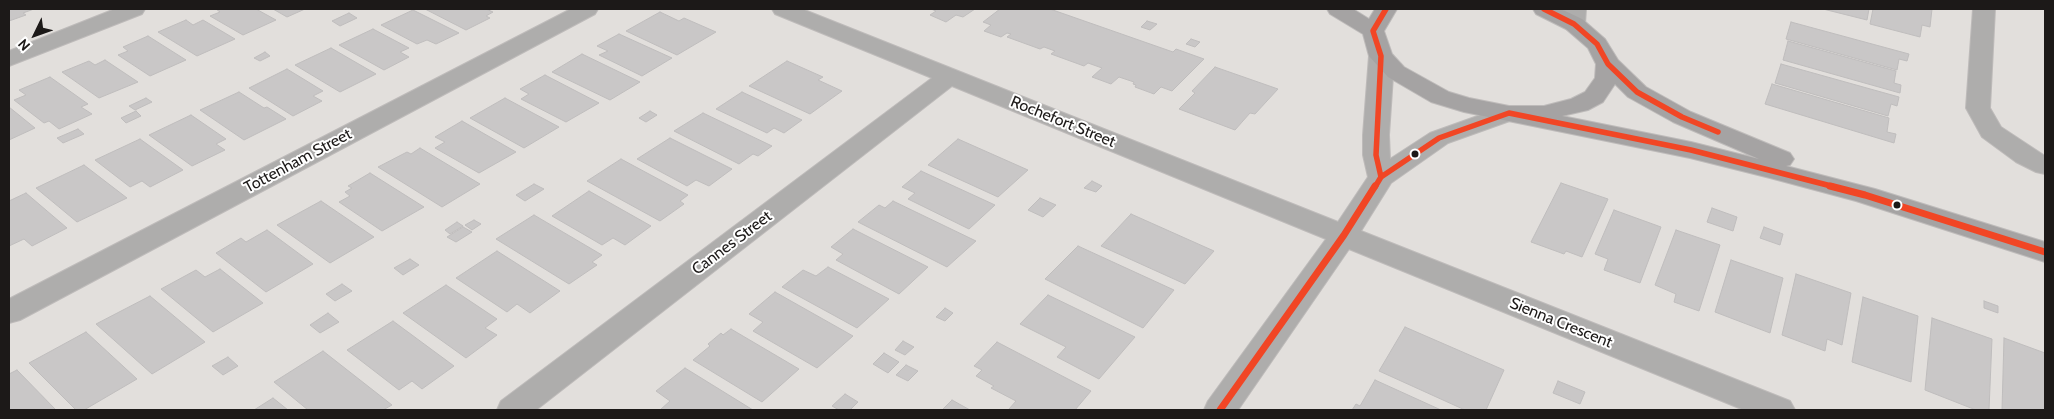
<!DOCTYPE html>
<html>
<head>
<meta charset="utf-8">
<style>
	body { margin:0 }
	#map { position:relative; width:2054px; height:419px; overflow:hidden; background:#e2dfdc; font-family:Cabin,sans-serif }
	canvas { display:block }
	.frame { position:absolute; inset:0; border:10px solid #1c1918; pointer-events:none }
	.north { position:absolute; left:10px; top:10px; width:50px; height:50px; -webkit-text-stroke:4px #fff; paint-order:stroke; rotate:228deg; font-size:14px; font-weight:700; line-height:20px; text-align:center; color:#1c1918 }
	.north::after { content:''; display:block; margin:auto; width:18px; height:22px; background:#1c1918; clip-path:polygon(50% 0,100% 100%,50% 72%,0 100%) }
</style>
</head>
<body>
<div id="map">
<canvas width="2054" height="419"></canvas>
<div class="frame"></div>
<div class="north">N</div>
</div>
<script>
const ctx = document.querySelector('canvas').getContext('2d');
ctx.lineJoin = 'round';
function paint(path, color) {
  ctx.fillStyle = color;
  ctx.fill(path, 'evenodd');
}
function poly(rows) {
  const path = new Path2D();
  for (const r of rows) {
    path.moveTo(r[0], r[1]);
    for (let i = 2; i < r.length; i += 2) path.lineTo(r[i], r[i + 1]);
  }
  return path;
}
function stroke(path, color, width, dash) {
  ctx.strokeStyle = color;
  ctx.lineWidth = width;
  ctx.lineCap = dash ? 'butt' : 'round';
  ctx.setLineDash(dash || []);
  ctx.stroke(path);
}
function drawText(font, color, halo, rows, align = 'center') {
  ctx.font = font + ' Cabin,sans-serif';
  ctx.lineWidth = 4;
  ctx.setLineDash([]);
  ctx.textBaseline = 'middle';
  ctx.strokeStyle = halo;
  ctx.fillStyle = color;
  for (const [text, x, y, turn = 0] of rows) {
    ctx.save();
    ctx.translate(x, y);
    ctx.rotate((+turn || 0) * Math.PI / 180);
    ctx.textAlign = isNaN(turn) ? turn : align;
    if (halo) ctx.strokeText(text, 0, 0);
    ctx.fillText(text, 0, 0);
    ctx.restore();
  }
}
const building = poly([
	[9,9,34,9,23,13,26,15,9,21,9,9],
	[216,9,256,9,276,20,243,35,210,16,220,12,216,9],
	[273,9,305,9,287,17,273,9],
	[425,9,486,9,493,12,486,16,490,18,466,30,425,9],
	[931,9,975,9,963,17,956,15,946,22,930,15,936,11,931,9],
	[1000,9,1050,9,1173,52,1176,49,1204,59,1172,91,1161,87,1154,94,1135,87,1136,85,1133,84,1134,82,1119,77,1111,84,1092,77,1102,68,1088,63,1084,66,1051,54,1055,51,1044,47,1040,49,1007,37,1011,34,1007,33,1001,37,984,31,991,25,983,22,1000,9],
	[1823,9,1869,9,1867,20,1823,9],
	[1873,9,1932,9,1930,27,1922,25,1920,37,1870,24,1873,9],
	[413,10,459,33,436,44,427,40,417,44,381,25,413,10],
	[660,12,679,21,684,18,716,32,677,55,626,31,660,12],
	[349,13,357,18,340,26,332,21,349,13],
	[186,20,193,25,203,20,235,39,197,56,158,32,186,20],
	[1147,21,1157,24,1150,30,1141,27,1147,21],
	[1791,22,1909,54,1907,61,1899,59,1897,70,1786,39,1791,22],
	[373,29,409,48,400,52,409,57,384,70,339,45,373,29],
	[619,34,672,58,642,76,599,55,608,51,597,46,619,34],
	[148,36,186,60,150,76,118,55,128,51,123,47,148,36],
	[1191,39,1200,42,1195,47,1186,44,1191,39],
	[1788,41,1896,71,1894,83,1901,85,1900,93,1783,60,1788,41],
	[331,48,376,74,340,92,295,65,331,48],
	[265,52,270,56,260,61,254,58,265,52],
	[582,54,640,82,610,100,552,72,582,54],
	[105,60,138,82,99,98,62,72,89,61,95,65,105,60],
	[787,61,823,77,818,80,842,91,810,114,749,86,787,61],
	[1781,64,1899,97,1897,106,1891,104,1888,116,1775,83,1781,64],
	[1215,67,1278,89,1255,114,1250,113,1235,130,1179,109,1195,93,1192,91,1215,67],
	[287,69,323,91,313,96,322,101,293,116,249,88,287,69],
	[545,75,599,103,566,122,521,99,529,94,520,89,545,75],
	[50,77,88,104,81,107,92,114,59,129,49,121,44,123,14,100,26,95,19,90,50,77],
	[1772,84,1889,118,1887,132,1896,134,1894,143,1765,104,1772,84],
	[239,92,264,108,267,107,286,119,244,140,200,110,239,92],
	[742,92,802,120,784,133,774,128,767,133,716,109,742,92],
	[146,98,152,102,135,110,129,106,146,98],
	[505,98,559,127,524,148,470,118,505,98],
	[9,107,35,128,9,140,9,107],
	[136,111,141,116,126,123,121,118,136,111],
	[650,111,657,115,646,122,639,118,650,111],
	[703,113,772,146,758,156,753,154,739,164,674,131,703,113],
	[191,115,226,139,216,144,225,150,192,166,149,135,191,115],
	[462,121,516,152,479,173,435,148,445,142,435,137,462,121],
	[78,129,84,134,63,143,57,138,78,129],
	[670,138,732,169,709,186,696,180,687,186,637,159,670,138],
	[140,139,183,170,150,187,142,181,130,187,95,160,140,139],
	[958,139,1028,170,998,197,928,165,958,139],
	[420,148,480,184,442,207,378,167,407,152,411,154,420,148],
	[621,159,688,195,680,201,684,204,660,221,587,181,621,159],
	[84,165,127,198,77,222,36,188,84,165],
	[921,171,995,205,969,229,908,199,915,193,902,187,921,171],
	[370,173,424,207,382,231,339,202,350,196,345,192,352,188,348,186,370,173],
	[1092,181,1102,186,1096,192,1084,188,1092,181],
	[1561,183,1608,199,1582,257,1566,251,1564,254,1531,242,1561,183],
	[534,184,544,189,525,201,516,195,534,184],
	[589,191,651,226,625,245,613,238,602,245,552,216,589,191],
	[26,193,67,228,32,246,24,239,9,246,9,201,26,193],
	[1040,198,1056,205,1043,217,1028,210,1040,198],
	[321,201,374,237,330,263,277,225,321,201],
	[893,201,976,241,947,267,858,222,879,205,885,208,893,201],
	[1712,208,1737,217,1733,231,1707,222,1712,208],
	[1614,210,1661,227,1640,283,1604,270,1608,259,1595,254,1614,210],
	[1131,214,1214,251,1185,284,1101,246,1131,214],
	[534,215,602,255,592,262,597,265,569,284,496,239,534,215],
	[474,220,481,224,472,230,465,225,474,220],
	[457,222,463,226,450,234,445,230,457,222],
	[463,227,472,232,456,242,447,237,463,227],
	[1764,227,1783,234,1780,245,1760,238,1764,227],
	[853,229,928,267,899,294,836,260,843,254,831,247,853,229],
	[267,230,313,264,266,292,216,253,241,238,246,242,267,230],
	[1676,230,1720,245,1699,311,1674,302,1676,294,1655,285,1676,230],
	[1078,246,1174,290,1143,328,1045,279,1078,246],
	[497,251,560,291,530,313,517,304,507,312,456,278,497,251],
	[410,259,419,265,403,275,394,268,410,259],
	[1731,260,1783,278,1770,333,1715,312,1731,260],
	[828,267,889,299,857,328,782,287,803,270,816,276,828,267],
	[220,269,263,303,213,332,161,289,196,270,205,277,220,269],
	[1796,274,1851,293,1842,345,1827,339,1825,351,1782,335,1796,274],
	[342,284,352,291,335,301,326,294,342,284],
	[446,285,497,319,485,328,497,335,466,358,403,313,446,285],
	[775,292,853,336,817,368,753,331,763,322,749,314,775,292],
	[1048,295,1135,337,1099,379,1057,357,1066,347,1020,324,1048,295],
	[150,296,205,342,152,374,96,324,150,296],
	[1863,297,1918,316,1911,382,1852,362,1863,297],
	[1984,301,1998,306,1998,313,1984,308,1984,301],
	[945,308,953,313,945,321,936,317,945,308],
	[328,313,339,322,320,333,310,325,328,313],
	[1932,318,1992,339,1989,410,1976,410,1925,390,1932,318],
	[393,321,454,366,422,389,412,381,399,390,347,350,393,321],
	[1405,327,1504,370,1486,410,1465,410,1379,371,1405,327],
	[731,329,799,369,762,402,693,360,710,346,708,344,721,333,723,335,731,329],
	[86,332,137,379,84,410,76,410,29,363,86,332],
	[2004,338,2045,353,2045,410,2002,410,2004,338],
	[903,341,914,347,905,355,895,350,903,341],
	[997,342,1091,391,1075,410,1011,410,1009,409,1016,401,991,388,994,386,976,376,982,370,974,366,997,342],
	[323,351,392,405,383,410,308,410,274,382,323,351],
	[884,353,899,362,888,373,873,364,884,353],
	[228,357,238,366,223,375,212,366,228,357],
	[906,365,918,371,908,381,896,375,906,365],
	[685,368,753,410,660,410,670,401,656,391,685,368],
	[17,370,56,410,9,410,9,374,17,370],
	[1375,380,1441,410,1352,410,1356,404,1360,406,1375,380],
	[1558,381,1585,392,1580,404,1553,393,1558,381],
	[845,394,858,402,850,410,839,410,832,406,845,394],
	[273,398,288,410,254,410,273,398],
	[952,400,970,410,942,410,952,400]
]);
paint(building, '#c9c7c7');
stroke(building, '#bfbdbd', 1);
const street = poly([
	[115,9,145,9,142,14,9,66,9,51,115,9],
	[571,9,598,9,595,14,20,320,9,323,9,299,571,9],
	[772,9,802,9,1338,222,1368,177,1363,155,1363,135,1369,56,1373,51,1381,49,1389,51,1393,56,1393,76,1389,135,1390,159,1430,133,1500,108,1509,106,1518,108,1521,113,1518,118,1448,143,1391,183,1361,231,1790,401,1795,410,1744,410,1349,249,1238,410,1204,410,1208,401,1326,239,952,86,536,410,497,410,501,401,932,78,775,14,772,9],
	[1564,9,1586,9,1585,24,1582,29,1574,31,1566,29,1563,24,1564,9],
	[1973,9,1995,9,1990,108,2001,127,2045,156,2045,174,2036,172,2016,162,1982,137,1966,108,1973,9]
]);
const secondary = poly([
	[1327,9,1353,9,1369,19,1375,9,1397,9,1384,31,1392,54,1404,67,1449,92,1469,98,1509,106,1544,106,1571,99,1585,92,1595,78,1596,64,1588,48,1566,29,1536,14,1533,9,1561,9,1582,19,1605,39,1618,60,1646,87,1691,112,1790,153,1794,159,1790,165,1786,166,1875,189,2045,242,2045,262,1856,201,1770,178,1690,158,1464,112,1431,102,1388,77,1369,56,1363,34,1330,14,1327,9],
	[1615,84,1628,97,1673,122,1759,159,1691,142,1562,116,1588,110,1603,102,1615,84]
]);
stroke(street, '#bebbba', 2);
stroke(secondary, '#bebbba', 2);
paint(street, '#aeadac');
paint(secondary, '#a5a3a3');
stroke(poly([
	[1544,9,1574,24,1597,44,1608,64,1637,92,1682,117,1718,132],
	[1381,177,1376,155,1381,56,1373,31,1386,9],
	[1375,187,1381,177,1439,138,1509,113,1691,150,1835,187]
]), '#f14625', 5.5);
stroke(poly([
	[1830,186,1865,195,2045,252],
	[1220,410,1344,235,1375,186]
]), '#f14625', 7);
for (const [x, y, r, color] of [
	[1415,154,4.5,"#1c1918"],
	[1897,205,4.5,"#1c1918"]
]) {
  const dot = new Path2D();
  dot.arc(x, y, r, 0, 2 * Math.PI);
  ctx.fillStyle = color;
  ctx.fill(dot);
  stroke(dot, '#fff', 2);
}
drawText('16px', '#1c1918', '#fff', [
	["Rochefort Street",1063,122,22],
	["Tottenham Street",298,161,-28],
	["Cannes Street",732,243,-37],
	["Sienna Crescent",1561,323,22]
]);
</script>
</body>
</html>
